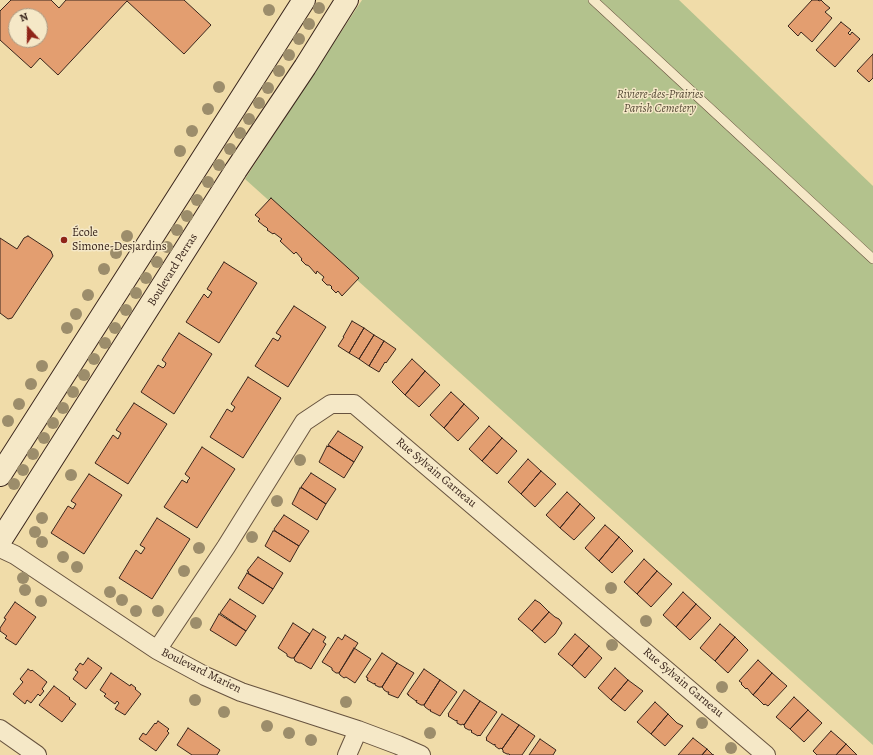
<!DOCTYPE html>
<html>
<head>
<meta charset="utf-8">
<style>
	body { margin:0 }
	#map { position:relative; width:873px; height:755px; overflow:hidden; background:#f0dca9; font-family:Alegreya,serif }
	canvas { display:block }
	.north { position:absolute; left:8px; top:8px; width:40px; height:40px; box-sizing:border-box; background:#f5e8c7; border:1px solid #aa9a83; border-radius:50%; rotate:339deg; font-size:11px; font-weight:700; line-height:16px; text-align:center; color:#39251c }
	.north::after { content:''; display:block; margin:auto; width:14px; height:18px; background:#8f2418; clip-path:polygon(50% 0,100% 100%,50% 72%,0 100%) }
</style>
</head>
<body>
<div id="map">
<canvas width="873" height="755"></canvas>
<div class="north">N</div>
</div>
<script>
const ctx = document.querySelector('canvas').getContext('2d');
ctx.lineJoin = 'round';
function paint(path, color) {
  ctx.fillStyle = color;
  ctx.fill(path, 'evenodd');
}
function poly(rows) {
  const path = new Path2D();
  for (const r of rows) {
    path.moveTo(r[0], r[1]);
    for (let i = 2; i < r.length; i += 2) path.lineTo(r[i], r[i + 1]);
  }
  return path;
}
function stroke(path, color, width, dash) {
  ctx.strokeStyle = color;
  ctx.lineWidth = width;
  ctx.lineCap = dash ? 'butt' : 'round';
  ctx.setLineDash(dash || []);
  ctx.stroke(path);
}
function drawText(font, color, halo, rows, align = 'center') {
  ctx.font = font + ' Alegreya,serif';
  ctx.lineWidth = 3;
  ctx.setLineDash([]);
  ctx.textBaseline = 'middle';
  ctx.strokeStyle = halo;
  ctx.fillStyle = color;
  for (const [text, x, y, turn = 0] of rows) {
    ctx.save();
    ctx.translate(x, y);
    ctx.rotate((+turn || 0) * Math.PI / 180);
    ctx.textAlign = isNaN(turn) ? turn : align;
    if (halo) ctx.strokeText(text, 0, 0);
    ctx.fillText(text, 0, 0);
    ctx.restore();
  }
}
paint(poly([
	[362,0,679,0,873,186,873,745,245,179]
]), '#b3c28d');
const building = poly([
	[11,0,51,0,59,8,66,0,184,0,211,25,184,54,127,1,58,75,40,58,31,68,0,40,0,11,11,0],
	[16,16,40,16,40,40,16,40,16,16],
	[812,0,818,0,819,1,821,0,825,4,830,8,825,12,832,18,812,42,801,32,798,36,788,26,812,0],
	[841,22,851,30,848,33,850,35,852,32,860,39,835,67,816,50,841,22],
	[873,54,873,78,869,82,857,71,873,54],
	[271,198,359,278,342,296,338,291,336,293,331,288,332,287,330,285,327,285,322,280,324,277,317,271,316,274,309,266,307,265,306,265,301,260,302,259,296,252,294,254,280,241,282,239,274,233,273,234,267,230,268,229,266,227,264,226,258,221,260,219,255,215,271,198],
	[28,236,51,251,53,256,12,318,8,319,0,313,0,238,17,249,24,238,28,236],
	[224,262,257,283,219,343,186,322,204,294,208,298,212,292,207,289,224,262],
	[294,306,326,327,288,387,255,366,273,338,278,341,281,336,276,333,294,306],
	[352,321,364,328,349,353,338,346,344,337,343,337,352,321],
	[364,328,374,335,359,359,349,353,364,328],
	[179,333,212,354,174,414,141,392,158,365,163,368,165,366,166,363,162,360,179,333],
	[374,335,384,341,369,366,359,359,374,335],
	[384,341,396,349,386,363,385,362,379,372,369,366,384,341],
	[412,359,425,371,405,395,392,382,412,359],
	[425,371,440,385,419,407,405,395,425,371],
	[248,377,281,398,243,458,210,437,227,409,232,412,235,407,231,404,248,377],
	[451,392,464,404,444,428,430,415,451,392],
	[134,403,167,424,128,484,95,463,113,435,118,439,121,433,116,430,134,403],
	[464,404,479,418,458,441,444,428,464,404],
	[489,426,502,438,482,461,469,449,489,426],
	[338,431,363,447,354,462,328,445,338,431],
	[502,438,517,451,497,474,482,461,502,438],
	[327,446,328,447,329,446,354,462,344,478,319,462,327,446],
	[202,447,235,469,197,528,164,507,182,480,187,483,188,480,190,478,185,474,202,447],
	[528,459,541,471,521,494,508,482,528,459],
	[541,471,556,484,535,507,521,494,541,471],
	[311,473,336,489,326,504,302,488,301,487,311,473],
	[89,474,122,495,84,554,51,533,68,506,73,509,76,504,71,501,89,474],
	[300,488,302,488,326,504,317,520,292,504,300,488],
	[567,492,580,504,560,528,546,515,567,492],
	[580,504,595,518,574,540,560,528,580,504],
	[284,515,309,531,299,546,275,531,274,529,284,515],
	[157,518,190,539,152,599,119,578,136,550,141,554,145,548,140,545,157,518],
	[605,525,619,537,599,561,585,548,605,525],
	[273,531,275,531,299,546,290,562,265,546,273,531],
	[619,537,633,551,612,573,599,561,619,537],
	[258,557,283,573,273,589,248,573,249,572,247,571,258,557],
	[644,559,657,571,637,594,624,582,644,559],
	[657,571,672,584,651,607,637,594,657,571],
	[247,573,273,589,263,604,238,588,247,573],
	[683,592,696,604,676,627,663,615,683,592],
	[230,599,256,616,246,631,220,613,230,599],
	[535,600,540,603,549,612,532,631,518,619,535,600],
	[15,602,36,617,16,645,5,638,7,636,0,631,0,628,6,619,4,618,15,602],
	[696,604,711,618,690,640,676,627,696,604],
	[549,612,555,617,559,619,562,623,555,634,545,643,532,631,549,612],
	[219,614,246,631,236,646,210,630,219,614],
	[293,623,310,634,294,658,291,658,287,656,287,654,278,648,293,623],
	[720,624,735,637,715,661,700,648,720,624],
	[313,629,326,637,323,642,326,644,311,669,301,663,299,663,295,661,294,658,313,629],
	[575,634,589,646,572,666,558,654,575,634],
	[345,635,358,643,339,673,336,673,332,670,332,668,322,662,338,637,342,640,345,635],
	[735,637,748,650,728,673,715,661,735,637],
	[589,646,602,658,585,678,572,666,589,646],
	[354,648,371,659,355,683,346,677,344,678,340,675,339,673,354,648],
	[382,653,397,663,382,687,379,687,375,685,375,683,374,684,367,680,368,678,366,677,382,653],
	[88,658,102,668,86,689,73,679,78,672,75,670,80,663,83,665,88,658],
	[758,660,772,673,753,695,747,688,746,689,741,684,742,683,739,681,758,660],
	[397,663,414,673,398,698,388,694,389,692,387,692,384,690,383,688,382,687,397,663],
	[615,668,628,680,611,700,598,688,615,668],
	[28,669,31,671,32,670,47,682,42,689,44,691,40,696,38,694,31,703,27,700,25,704,13,694,23,682,20,679,28,669],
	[424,669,440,680,424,705,421,705,416,702,417,700,416,701,408,695,409,695,407,694,424,669],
	[111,673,130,686,131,684,136,688,135,689,141,694,125,715,115,709,119,703,117,701,115,704,104,696,106,694,100,690,111,673],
	[772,673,787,686,768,706,765,704,764,705,757,698,753,695,772,673],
	[440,680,457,692,440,716,430,711,431,710,429,710,425,707,424,705,440,680],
	[628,680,643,691,625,711,611,700,628,680],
	[54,686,70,698,69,699,76,704,62,722,39,705,54,686],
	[464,690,480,701,464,725,463,724,461,725,457,723,457,720,456,721,448,716,449,715,448,714,464,690],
	[794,697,808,710,790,729,776,717,794,697],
	[480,701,497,712,480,736,479,735,478,736,471,732,472,731,471,730,469,730,465,728,464,725,480,701],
	[655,702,668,714,651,734,637,722,655,702],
	[808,710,822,723,804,742,790,729,808,710],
	[502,714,519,725,502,749,501,748,499,749,495,746,495,744,494,745,486,740,487,739,486,738,502,714],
	[668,714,677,723,683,726,665,746,651,734,668,714],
	[158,721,169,729,167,731,169,733,156,751,139,739,143,733,146,735,155,723,156,724,158,721],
	[519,725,535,736,522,755,510,755,509,754,507,754,503,752,503,750,502,749,519,725],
	[188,728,220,750,217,755,192,755,177,745,188,728],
	[831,731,846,744,836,755,817,755,813,751,831,731],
	[693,738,707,749,702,755,678,755,693,738],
	[540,739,556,750,553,755,529,755,540,739],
	[846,744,857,755,836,755,846,744],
	[707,749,713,755,714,755,702,755,707,749]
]);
paint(building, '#e39e70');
stroke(building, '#39251c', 1);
const service = poly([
	[593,0,873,259]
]);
const minor = poly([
	[0,548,15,555,157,650,205,676,241,692,358,730,398,745,421,755],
	[157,650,226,547,304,422,331,404,354,404,766,755],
	[0,729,37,755],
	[347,755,358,730]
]);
const secondary = poly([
	[0,475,304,0],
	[0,541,236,170,305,67,347,0]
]);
stroke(service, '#67533f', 10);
stroke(minor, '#67533f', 20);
stroke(secondary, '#39251c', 24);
stroke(service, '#f5e8c7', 9);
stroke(minor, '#f5e8c7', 18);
stroke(secondary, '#f5e8c7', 22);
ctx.fillStyle = '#9c8d6b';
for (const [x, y] of [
	[319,8],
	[269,10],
	[309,24],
	[299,39],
	[289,55],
	[279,71],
	[219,87],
	[268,88],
	[259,103],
	[208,109],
	[249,119],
	[192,131],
	[240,133],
	[230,149],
	[180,151],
	[219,165],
	[208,182],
	[197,200],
	[187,216],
	[177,230],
	[127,236],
	[167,247],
	[116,253],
	[157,262],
	[104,269],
	[146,278],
	[136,293],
	[88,295],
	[126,310],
	[76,314],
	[67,328],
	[115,328],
	[105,343],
	[94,359],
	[42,366],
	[84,375],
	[31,384],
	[73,392],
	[19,404],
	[63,408],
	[8,421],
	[53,423],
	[44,438],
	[33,454],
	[300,460],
	[23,470],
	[71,475],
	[14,484],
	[277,501],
	[42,518],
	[35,532],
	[252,537],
	[42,542],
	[199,548],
	[63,557],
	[77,567],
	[184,571],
	[23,578],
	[611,588],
	[25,590],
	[110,592],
	[122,600],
	[41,601],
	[136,611],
	[158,611],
	[646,621],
	[196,623],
	[612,645],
	[722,687],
	[195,700],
	[346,702],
	[224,712],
	[702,723],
	[267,726],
	[289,733],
	[430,733],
	[311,740],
	[731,748]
]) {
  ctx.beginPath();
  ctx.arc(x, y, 6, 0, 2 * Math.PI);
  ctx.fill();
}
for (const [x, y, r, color] of [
	[64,240,4,"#8f2418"]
]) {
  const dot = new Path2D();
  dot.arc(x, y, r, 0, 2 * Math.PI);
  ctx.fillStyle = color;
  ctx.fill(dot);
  stroke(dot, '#f5e8c7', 1.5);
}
drawText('italic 12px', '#584c38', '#f5e8c7', [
	["Riviere-des-Prairies",660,95],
	["Parish Cemetery",660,109]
]);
drawText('12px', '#39251c', '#f5e8c7', [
	["École",72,233],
	["Simone-Desjardins",72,247]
], 'left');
drawText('12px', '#39251c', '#f5e8c7', [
	["Boulevard Perras",173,270,-58],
	["Rue Sylvain Garneau",436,473,40],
	["Boulevard Marien",201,671,26],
	["Rue Sylvain Garneau",683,683,40]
]);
</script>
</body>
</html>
